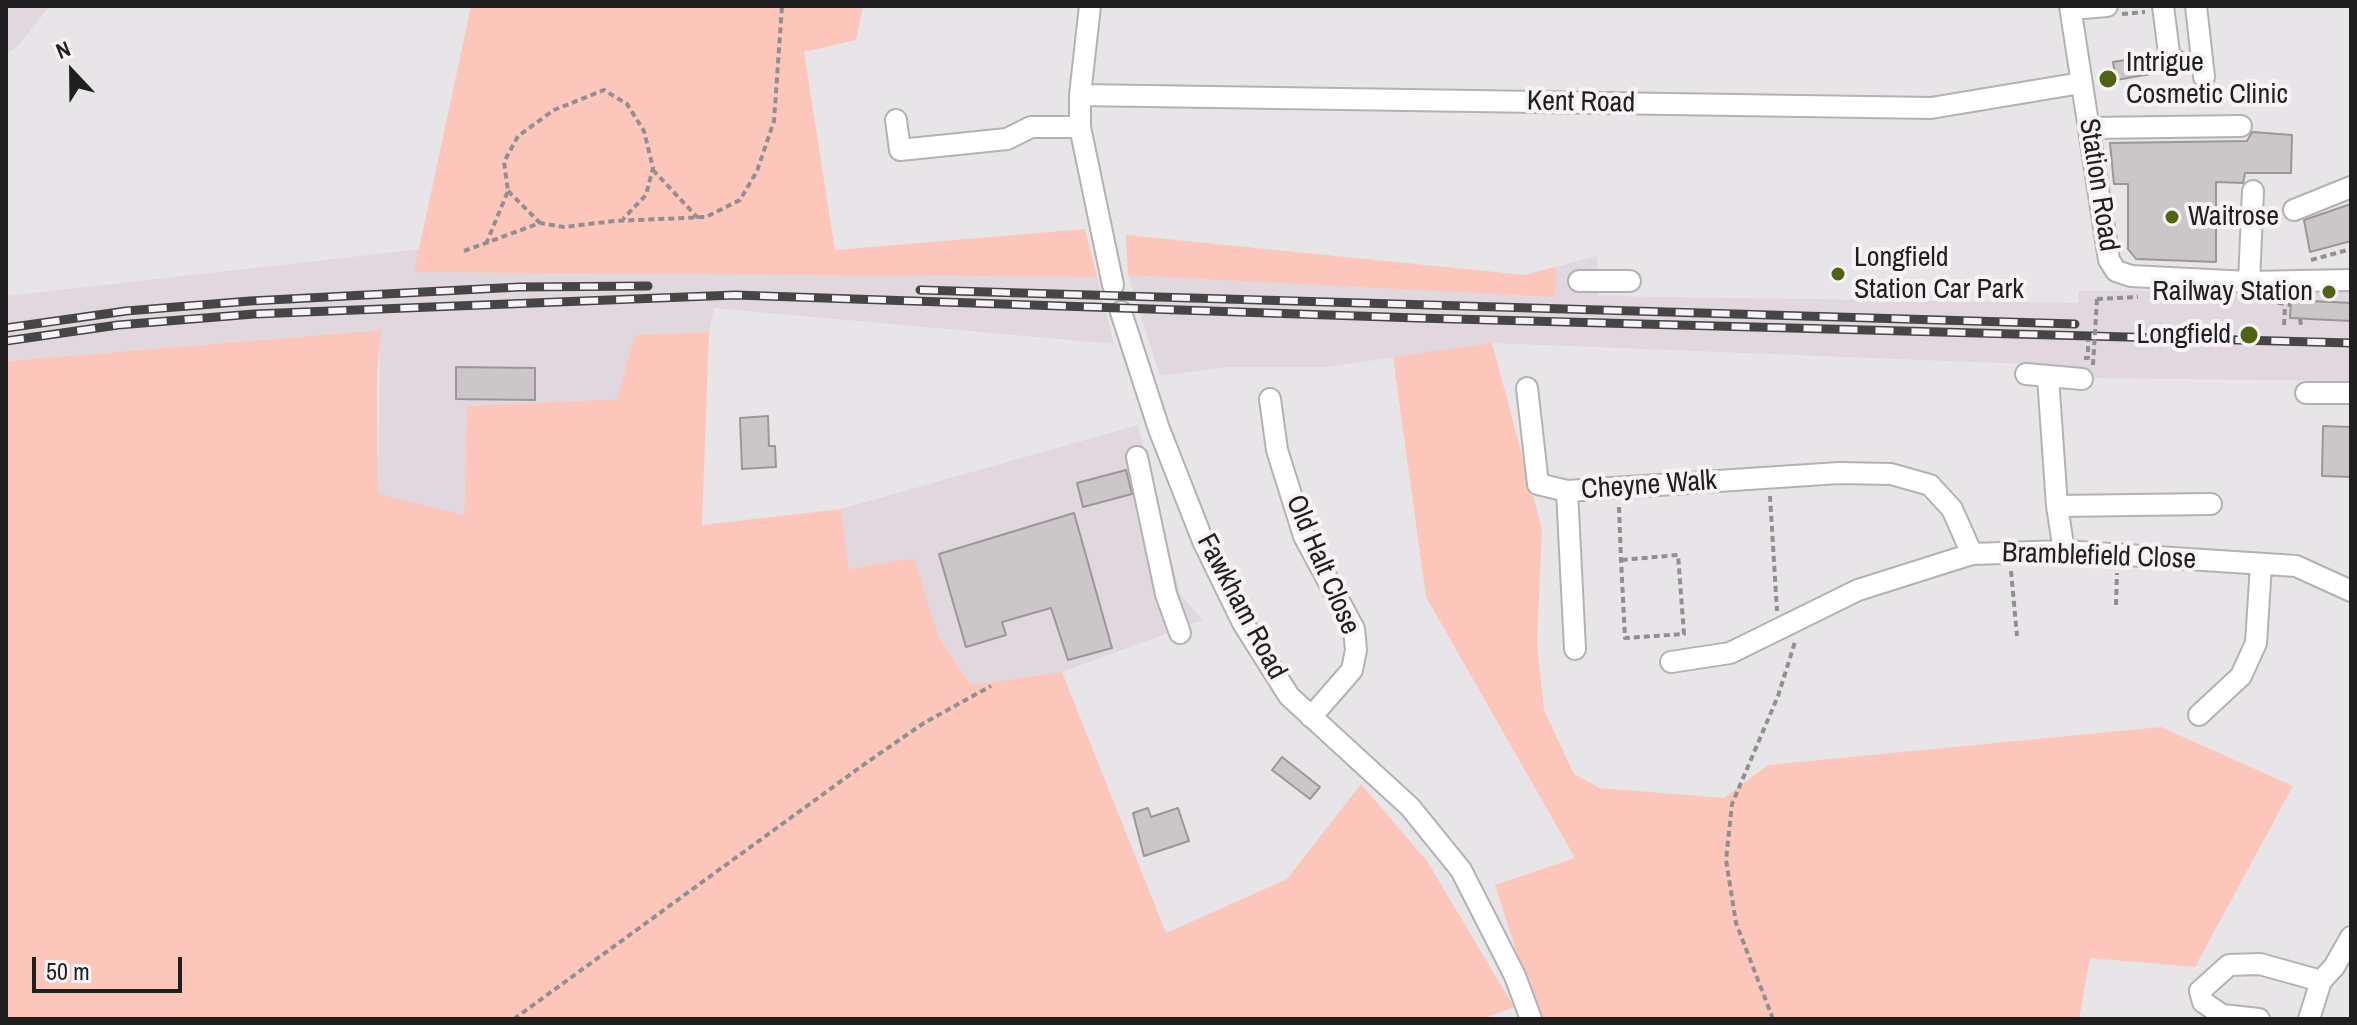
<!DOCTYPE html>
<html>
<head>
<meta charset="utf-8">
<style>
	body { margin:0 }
	#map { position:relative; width:2357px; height:1025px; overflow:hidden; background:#e8e5e8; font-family:"Archivo Narrow",sans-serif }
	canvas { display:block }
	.frame { position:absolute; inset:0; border:8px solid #201f1f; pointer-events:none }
	.north { position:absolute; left:32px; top:32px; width:80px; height:80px; -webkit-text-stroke:6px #f6f2f5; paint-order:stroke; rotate:338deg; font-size:22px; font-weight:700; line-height:32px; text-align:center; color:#201f1f }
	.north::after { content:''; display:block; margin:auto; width:28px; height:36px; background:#201f1f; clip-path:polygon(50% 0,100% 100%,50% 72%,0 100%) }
	.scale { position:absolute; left:32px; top:957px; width:150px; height:36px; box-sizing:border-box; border:4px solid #201f1f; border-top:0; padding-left:10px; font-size:24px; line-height:28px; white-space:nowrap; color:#201f1f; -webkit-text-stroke:6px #f6f2f5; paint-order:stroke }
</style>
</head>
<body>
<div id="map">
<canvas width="2357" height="1025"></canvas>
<div class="frame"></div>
<div class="north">N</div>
<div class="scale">50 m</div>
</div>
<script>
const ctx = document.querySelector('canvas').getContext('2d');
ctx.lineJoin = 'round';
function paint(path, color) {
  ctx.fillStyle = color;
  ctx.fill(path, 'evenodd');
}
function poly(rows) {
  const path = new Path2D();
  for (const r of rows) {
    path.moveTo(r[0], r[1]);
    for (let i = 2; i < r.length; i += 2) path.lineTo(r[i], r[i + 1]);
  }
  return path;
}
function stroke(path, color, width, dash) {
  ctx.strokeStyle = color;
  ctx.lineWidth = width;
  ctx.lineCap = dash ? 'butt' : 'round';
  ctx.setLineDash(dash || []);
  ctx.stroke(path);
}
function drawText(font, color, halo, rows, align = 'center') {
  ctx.font = font + ' "Archivo Narrow",sans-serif';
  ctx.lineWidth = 8;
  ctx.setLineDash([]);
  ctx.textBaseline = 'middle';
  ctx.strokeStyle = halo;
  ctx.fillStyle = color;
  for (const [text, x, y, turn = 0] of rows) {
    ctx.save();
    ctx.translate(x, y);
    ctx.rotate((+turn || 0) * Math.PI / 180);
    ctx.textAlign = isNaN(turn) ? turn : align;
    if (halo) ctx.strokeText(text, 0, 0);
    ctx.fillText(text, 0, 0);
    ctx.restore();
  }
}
paint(poly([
	[6,6,50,6,19,45,6,54],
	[1085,229,1114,344,714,308,709,332,635,335,618,399,467,406,464,515,378,495,380,330,6,361,6,296,422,249,765,262],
	[1126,235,1524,275,1597,256,1598,296,2078,303,2079,291,2351,289,2351,381,2087,378,2024,364,1492,343,1326,367,1227,367,1160,376,1128,275],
	[1138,425,1180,594,1203,620,1062,672,971,685,939,637,914,558,849,569,841,509]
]), '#e1d7de');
paint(poly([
	[471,6,863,6,856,40,804,52,835,250,1085,229,1097,277,414,272],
	[1126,235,1524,275,1556,267,1555,297,1128,275],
	[381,330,377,376,378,494,464,515,467,406,617,399,635,335,709,332,702,525,841,509,849,569,914,558,939,637,971,685,1062,672,1166,933,1287,879,1361,784,1427,861,1514,1007,1483,1019,6,1019,6,361],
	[1492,343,1542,529,1537,642,1544,710,1574,774,1600,788,1724,798,1768,765,2161,727,2293,786,2195,967,2090,958,2079,1019,1538,1019,1495,885,1575,858,1426,597,1393,357]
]), '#fcc7ba');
const building = poly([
	[2182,51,2186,68,2116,80,2113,62,2156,55,2163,65,2171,66,2181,59,2182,51],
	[2252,132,2292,135,2291,173,2245,173,2243,183,2216,182,2216,262,2136,259,2128,249,2128,184,2114,184,2110,143,2247,141,2252,132],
	[2351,204,2351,241,2310,252,2304,220,2351,204],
	[2291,300,2351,303,2351,321,2290,318,2291,300],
	[456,367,535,368,535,400,456,399,456,367],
	[768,416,769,446,775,446,776,467,742,469,740,418,768,416],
	[2323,426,2351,427,2351,477,2322,476,2323,426],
	[1126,470,1132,494,1083,507,1077,483,1126,470],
	[1074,513,1112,648,1068,660,1051,608,1002,622,1006,635,966,647,939,554,1074,513],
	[1282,757,1320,787,1310,799,1272,770,1282,757],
	[1148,808,1151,817,1178,808,1189,841,1144,856,1133,813,1148,808]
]);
paint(building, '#cbc6c7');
stroke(building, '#9b9798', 2);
const minor = poly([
	[1090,6,1080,95,1080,127,1113,285],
	[2070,6,2109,260,2116,271,2131,276,2249,282,2351,280],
	[2163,6,2169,53],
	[2196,6,2204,77],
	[2071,9,2107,6],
	[1080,95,1931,108,2081,83],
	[896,120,900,150,1007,139,1031,127,1080,127],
	[2089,128,2241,126],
	[2294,210,2351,187],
	[1579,281,1630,281],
	[2249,282,2253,191],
	[1121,312,1159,429,1203,541,1243,623,1289,696,1410,807,1461,870,1515,976,1531,1019],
	[2026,374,2082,379],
	[2048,377,2057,506,2064,551],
	[1527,388,1538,484,1567,491,1839,473,1891,474,1930,485,1952,509,1972,554],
	[2306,393,2351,393],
	[1270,399,1277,450,1304,536,1354,629,1356,650,1352,670,1311,717],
	[1137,457,1166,594,1180,633],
	[1567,491,1575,649],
	[2057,506,2211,504],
	[1671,662,1730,653,1858,590,1972,554,2064,551,2296,566,2351,591],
	[2199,715,2241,676,2256,643,2261,565],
	[2259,1019,2222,1015,2203,1002,2200,991,2229,965,2260,964,2321,981,2334,967,2351,937],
	[2309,1019,2321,981]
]);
stroke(minor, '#b4b1b3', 24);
stroke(poly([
	[2122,14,2145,12],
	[653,170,698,218],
	[508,191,540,223],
	[486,244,508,191,504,162,518,136,554,110,604,90,627,104,644,131,653,168,646,195,623,219],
	[464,251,540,223,564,227,614,221,706,217,740,200,757,171,774,121,782,6],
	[2311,260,2351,249],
	[2097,299,2138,297],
	[2268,301,2291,305],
	[2300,319,2301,325],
	[2284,325,2285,305],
	[2084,358,2088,358,2088,341],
	[1770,496,1777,611],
	[1619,507,1621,560,1625,638,1684,634,1678,555,1621,560],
	[2011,571,2017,636],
	[2116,605,2117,573],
	[514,1019,866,763,924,723,991,686],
	[1773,1019,1736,923,1726,860,1732,804,1778,696,1795,642]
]), '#918f91', 4, [6, 4]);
stroke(minor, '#fff', 20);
const rail = poly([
	[920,290,2075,324],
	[6,328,126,311,250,301,520,287,648,286],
	[6,341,118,325,254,314,735,295,1417,318,2351,343]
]);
stroke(rail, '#464546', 9);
stroke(rail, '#f6f2f5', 6, [18]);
stroke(poly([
	[2093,365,2097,299]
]), '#918f91', 4, [6, 4]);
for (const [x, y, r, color] of [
	[2108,79,10,"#4e6412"],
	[2172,217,8,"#4e6412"],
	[1838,274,8,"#4e6412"],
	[2329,292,8,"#4e6412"],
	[2249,335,10,"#4e6412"]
]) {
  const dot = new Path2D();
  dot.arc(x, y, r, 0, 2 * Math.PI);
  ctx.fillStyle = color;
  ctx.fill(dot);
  stroke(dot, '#f6f2f5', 3);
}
drawText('28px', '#201f1f', '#f6f2f5', [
	["Intrigue",2126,63],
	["Cosmetic Clinic",2126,95],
	["Waitrose",2188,217],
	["Longfield",1854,258],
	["Station Car Park",1854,290],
	["Railway Station",2313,292,"right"],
	["Longfield",2231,335,"right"]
], 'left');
drawText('28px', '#201f1f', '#f6f2f5', [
	["Kent Road",1581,103,1],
	["Station Road",2098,185,81],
	["Cheyne Walk",1649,486,-4],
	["Bramblefield Close",2099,557,2],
	["Old Halt Close",1322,565,67],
	["Fawkham Road",1241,607,62]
]);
</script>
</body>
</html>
